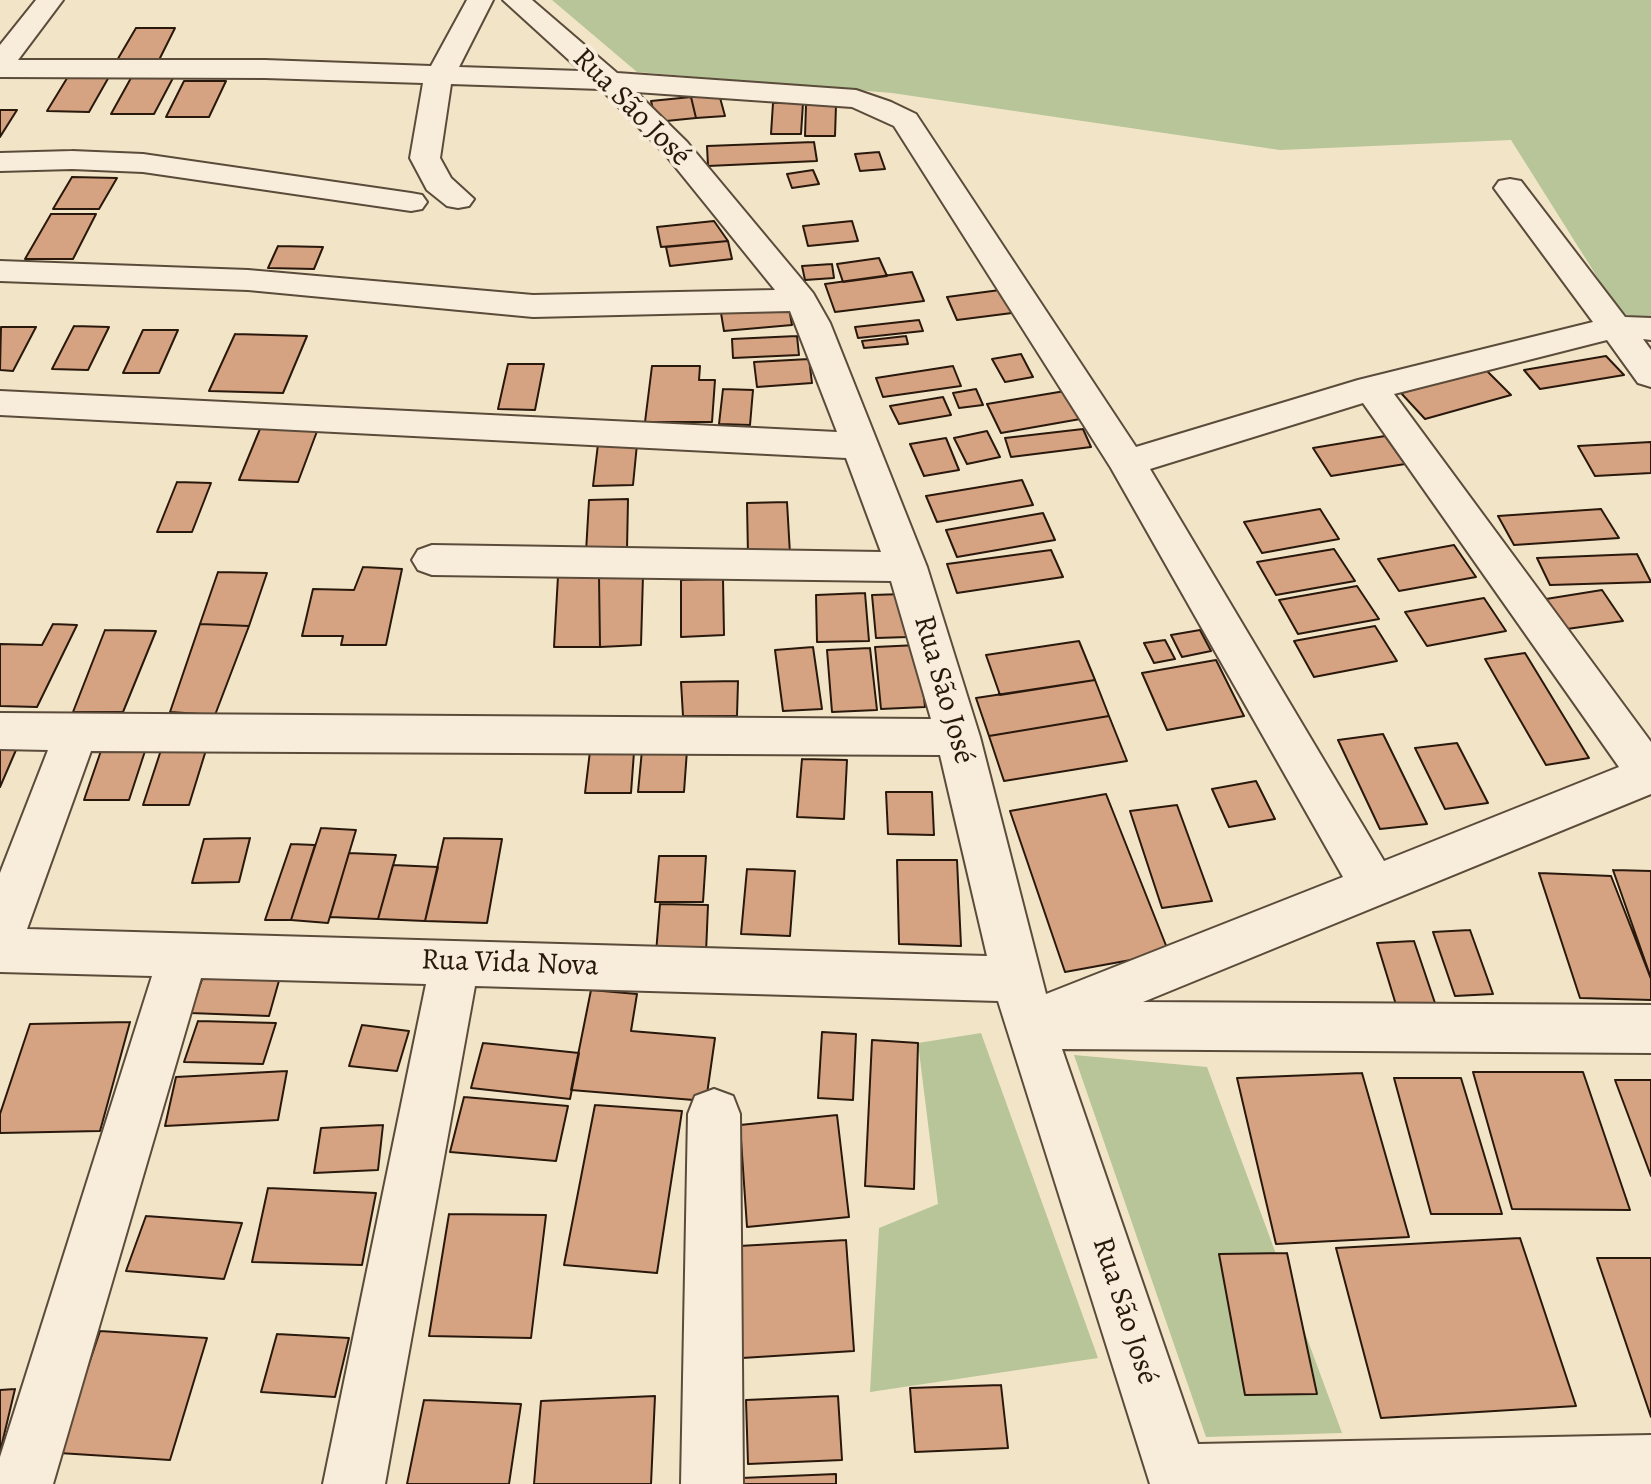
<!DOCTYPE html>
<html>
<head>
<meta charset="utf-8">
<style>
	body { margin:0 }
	canvas { display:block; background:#f2e4c6 }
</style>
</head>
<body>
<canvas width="1651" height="1484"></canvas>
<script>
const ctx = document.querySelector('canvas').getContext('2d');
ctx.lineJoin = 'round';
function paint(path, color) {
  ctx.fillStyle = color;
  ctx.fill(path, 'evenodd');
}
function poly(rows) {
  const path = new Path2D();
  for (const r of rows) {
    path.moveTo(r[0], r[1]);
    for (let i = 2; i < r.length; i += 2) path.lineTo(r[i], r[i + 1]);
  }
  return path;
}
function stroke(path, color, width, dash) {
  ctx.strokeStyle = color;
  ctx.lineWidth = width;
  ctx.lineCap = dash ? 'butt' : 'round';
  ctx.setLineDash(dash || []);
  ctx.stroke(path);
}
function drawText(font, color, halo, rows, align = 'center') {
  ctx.font = font + ' Alegreya,serif';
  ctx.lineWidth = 8;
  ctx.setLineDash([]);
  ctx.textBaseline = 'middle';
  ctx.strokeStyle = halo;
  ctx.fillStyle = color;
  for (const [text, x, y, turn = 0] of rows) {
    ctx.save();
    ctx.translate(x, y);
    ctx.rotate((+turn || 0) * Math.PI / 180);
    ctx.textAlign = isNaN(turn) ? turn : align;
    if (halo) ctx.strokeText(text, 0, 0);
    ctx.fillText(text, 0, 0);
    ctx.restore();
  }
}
paint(poly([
	[552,0,1651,0,1651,319,1623,318,1511,140,1280,150,892,93,637,72],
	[981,1033,1098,1358,870,1392,879,1228,938,1204,918,1043],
	[1074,1055,1207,1067,1342,1433,1206,1437]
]), '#b7c598');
const building = poly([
	[136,28,175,28,158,62,116,62,136,28],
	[69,75,110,75,89,112,47,111,69,75],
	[131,78,173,78,154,114,111,114,131,78],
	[184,81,226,81,209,117,166,117,184,81],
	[719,94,725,116,696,118,691,97,719,94],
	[691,97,696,118,656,122,651,101,691,97],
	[773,103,803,103,801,134,771,134,773,103],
	[806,105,836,105,835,136,805,136,806,105],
	[0,110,17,110,0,137,0,110],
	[814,142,817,161,708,166,707,146,814,142],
	[879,152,885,169,860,171,855,154,879,152],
	[813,170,819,184,792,188,787,174,813,170],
	[72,177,117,178,99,209,53,209,72,177],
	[51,214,96,214,73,259,25,259,51,214],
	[714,221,728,241,661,247,657,227,714,221],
	[852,221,858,241,808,246,803,226,852,221],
	[728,241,732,259,670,266,666,247,728,241],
	[278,246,323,247,314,269,268,268,278,246],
	[879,258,887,276,843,282,837,264,879,258],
	[832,264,834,278,805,280,802,266,832,264],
	[912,272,924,301,835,312,825,284,912,272],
	[1000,290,1012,313,957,320,947,297,1000,290],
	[789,308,792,325,724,331,721,313,789,308],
	[919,320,923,331,858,338,855,327,919,320],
	[74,326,109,327,88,370,52,369,74,326],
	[36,327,13,371,0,370,1,327,36,327],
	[143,330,178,330,159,373,123,373,143,330],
	[235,334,307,336,283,393,209,391,235,334],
	[797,336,799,355,733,358,732,339,797,336],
	[906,336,908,344,864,348,862,341,906,336],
	[1021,354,1033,377,1005,382,992,359,1021,354],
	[1606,356,1624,375,1540,389,1524,370,1606,356],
	[809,359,812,383,757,387,754,362,809,359],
	[508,364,544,364,535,410,498,409,508,364],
	[652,366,700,366,699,380,715,380,712,422,645,422,652,366],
	[953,366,961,386,883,397,876,378,953,366],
	[1486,370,1511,395,1425,419,1401,393,1486,370],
	[723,389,753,390,750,425,719,424,723,389],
	[976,389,983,405,959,408,953,393,976,389],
	[1071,390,1086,418,1001,433,987,404,1071,390],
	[943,397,951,415,899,424,890,406,943,397],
	[262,424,319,426,298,482,239,480,262,424],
	[1083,429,1091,447,1011,457,1005,438,1083,429],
	[987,431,1000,457,967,464,954,438,987,431],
	[1385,436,1405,464,1331,476,1313,448,1385,436],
	[946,438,959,470,924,476,910,444,946,438],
	[1651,442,1651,473,1595,476,1578,446,1651,442],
	[598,444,637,444,633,485,593,486,598,444],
	[1022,480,1033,505,937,522,926,496,1022,480],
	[177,482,211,483,192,532,157,532,177,482],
	[628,499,627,550,586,552,589,500,628,499],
	[787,502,790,554,748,556,747,503,787,502],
	[1320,509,1339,539,1262,553,1244,522,1320,509],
	[1601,509,1619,538,1514,545,1498,516,1601,509],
	[1043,513,1055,540,957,557,946,530,1043,513],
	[1454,545,1476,577,1399,591,1378,559,1454,545],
	[1334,549,1355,581,1276,595,1257,562,1334,549],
	[1051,550,1063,577,957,593,947,564,1051,550],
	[1637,554,1651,582,1550,585,1537,558,1637,554],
	[363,567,402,569,386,645,341,645,343,636,302,636,313,589,354,590,363,567],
	[218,572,267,573,249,626,200,624,218,572],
	[643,575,641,645,600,647,599,576,643,575],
	[558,576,599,576,600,647,554,647,558,576],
	[723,579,724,635,681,637,681,580,723,579],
	[1357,586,1379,619,1298,634,1279,600,1357,586],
	[1602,590,1623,621,1567,629,1546,599,1602,590],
	[865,593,869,641,817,642,816,595,865,593],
	[904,594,908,637,876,638,872,595,904,594],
	[1484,598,1506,631,1427,646,1405,612,1484,598],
	[53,624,77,625,37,707,0,706,0,644,42,645,53,624],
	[200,624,249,626,215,715,170,712,200,624],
	[1375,626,1397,661,1314,677,1294,641,1375,626],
	[105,630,156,631,123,712,73,712,105,630],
	[1200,630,1211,651,1182,657,1171,635,1200,630],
	[1165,640,1175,659,1154,663,1144,643,1165,640],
	[1079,641,1095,680,1000,695,986,655,1079,641],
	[918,645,925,707,881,709,875,647,918,645],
	[813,647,822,709,783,711,775,650,813,647],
	[870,648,877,710,832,712,827,650,870,648],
	[1525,653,1589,758,1546,765,1485,659,1525,653],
	[1216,660,1244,716,1167,730,1142,673,1216,660],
	[1095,680,1109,716,989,736,976,698,1095,680],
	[738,681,737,716,683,716,681,682,738,681],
	[1109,716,1127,761,1004,781,989,736,1109,716],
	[1383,734,1427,824,1380,829,1338,740,1383,734],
	[0,743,19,743,0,787,0,743],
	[1457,743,1488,803,1445,809,1415,748,1457,743],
	[103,745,147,745,129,800,84,800,103,745],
	[161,750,206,750,189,805,143,805,161,750],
	[642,750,687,750,684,792,638,792,642,750],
	[590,751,634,752,631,793,585,793,590,751],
	[802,759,847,760,844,819,797,817,802,759],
	[1256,781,1275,819,1229,827,1212,789,1256,781],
	[886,792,932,792,934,835,888,834,886,792],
	[1106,794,1169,953,1065,972,1010,811,1106,794],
	[1177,805,1212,901,1162,908,1130,811,1177,805],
	[321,828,356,830,328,923,291,920,321,828],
	[250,838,239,882,192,883,204,839,250,838],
	[444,838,502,839,487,923,425,921,444,838],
	[291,844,315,845,291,920,265,920,291,844],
	[349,853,396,855,378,919,330,917,349,853],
	[659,856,706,856,703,902,655,902,659,856],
	[897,860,957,860,961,946,899,944,897,860],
	[393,865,438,867,425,921,378,919,393,865],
	[747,869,795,871,790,936,741,934,747,869],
	[1613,870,1651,871,1651,978,1613,870],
	[1539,873,1611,876,1651,979,1651,1000,1580,998,1539,873],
	[660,904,708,905,706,953,656,953,660,904],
	[1470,930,1493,994,1455,996,1433,932,1470,930],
	[1414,941,1436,1006,1397,1008,1377,943,1414,941],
	[204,974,280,977,269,1016,190,1013,204,974],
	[591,990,637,994,631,1031,715,1038,706,1101,571,1090,591,990],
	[198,1021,276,1023,263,1064,184,1062,198,1021],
	[130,1022,100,1131,0,1133,0,1114,30,1024,130,1022],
	[362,1025,409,1031,397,1071,349,1066,362,1025],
	[822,1032,856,1034,853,1100,818,1098,822,1032],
	[872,1040,918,1043,914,1189,865,1186,872,1040],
	[483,1043,579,1053,570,1099,471,1088,483,1043],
	[287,1071,278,1120,165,1126,176,1077,287,1071],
	[1473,1072,1583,1072,1630,1210,1512,1209,1473,1072],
	[1362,1073,1409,1237,1276,1244,1237,1078,1362,1073],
	[1394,1078,1461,1078,1502,1214,1431,1214,1394,1078],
	[1615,1080,1651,1080,1651,1176,1615,1080],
	[464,1097,568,1106,556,1161,450,1152,464,1097],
	[595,1105,682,1111,657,1273,564,1265,595,1105],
	[837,1115,849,1217,747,1227,740,1125,837,1115],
	[383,1125,378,1170,314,1173,321,1128,383,1125],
	[268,1188,376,1193,362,1265,252,1262,268,1188],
	[449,1214,546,1215,531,1338,429,1336,449,1214],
	[146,1216,242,1223,224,1279,126,1271,146,1216],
	[1520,1238,1576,1406,1381,1418,1336,1248,1520,1238],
	[846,1240,854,1351,742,1358,739,1246,846,1240],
	[1287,1253,1317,1394,1245,1395,1219,1254,1287,1253],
	[1597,1258,1651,1258,1651,1417,1597,1258],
	[100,1331,207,1338,170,1460,59,1453,100,1331],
	[277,1334,349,1338,335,1397,261,1392,277,1334],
	[1001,1385,1008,1448,915,1452,910,1388,1001,1385],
	[15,1389,0,1452,0,1390,15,1389],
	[655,1396,651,1484,534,1484,541,1401,655,1396],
	[838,1396,842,1460,748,1464,746,1400,838,1396],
	[424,1400,521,1404,509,1484,407,1484,424,1400],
	[836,1474,836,1484,741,1484,741,1478,836,1474]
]);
paint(building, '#d6a382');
stroke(building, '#29180c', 2);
const minor = poly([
	[36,0,63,0,18,60,265,60,431,66,467,0,493,0,459,67,581,71,503,0,532,0,617,73,856,90,891,102,916,114,1136,447,1358,380,1593,322,1494,188,1499,181,1510,179,1521,181,1625,317,1651,318,1651,340,1643,339,1651,350,1651,387,1638,383,1607,340,1394,394,1651,742,1651,794,1143,1002,1651,1005,1651,1053,1062,1049,1198,1444,1651,1435,1651,1484,1150,1484,998,1001,475,986,385,1484,323,1484,426,984,201,978,53,1484,0,1484,0,1457,152,976,0,972,0,873,48,750,0,749,0,713,931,719,891,581,432,575,418,570,412,560,418,550,432,545,881,552,846,458,0,415,0,391,837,432,790,311,533,317,248,290,0,281,0,261,248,270,533,295,775,290,665,154,601,89,451,84,440,158,451,178,474,199,469,206,458,208,447,206,427,190,410,158,423,83,265,78,0,77,0,45,36,0],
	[636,92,852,107,894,126,1111,468,1343,877,1046,994,980,737,927,567,830,323,813,293,687,142,636,92],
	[1363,403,1619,767,1384,861,1150,469,1363,403],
	[91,751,940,755,987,956,27,929,91,751],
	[72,151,143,154,411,193,422,195,427,202,422,209,411,211,143,172,72,169,0,171,0,153,72,151],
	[714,1089,733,1096,740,1114,743,1484,681,1484,688,1114,695,1096,714,1089]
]);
stroke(minor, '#5b4b3a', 4);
paint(minor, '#f7edda');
drawText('30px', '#29180c', '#f7edda', [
	["Rua São José",631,108,45],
	["Rua São José",943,690,74],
	["Rua Vida Nova",510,964,2],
	["Rua São José",1124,1311,72]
]);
</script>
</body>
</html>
